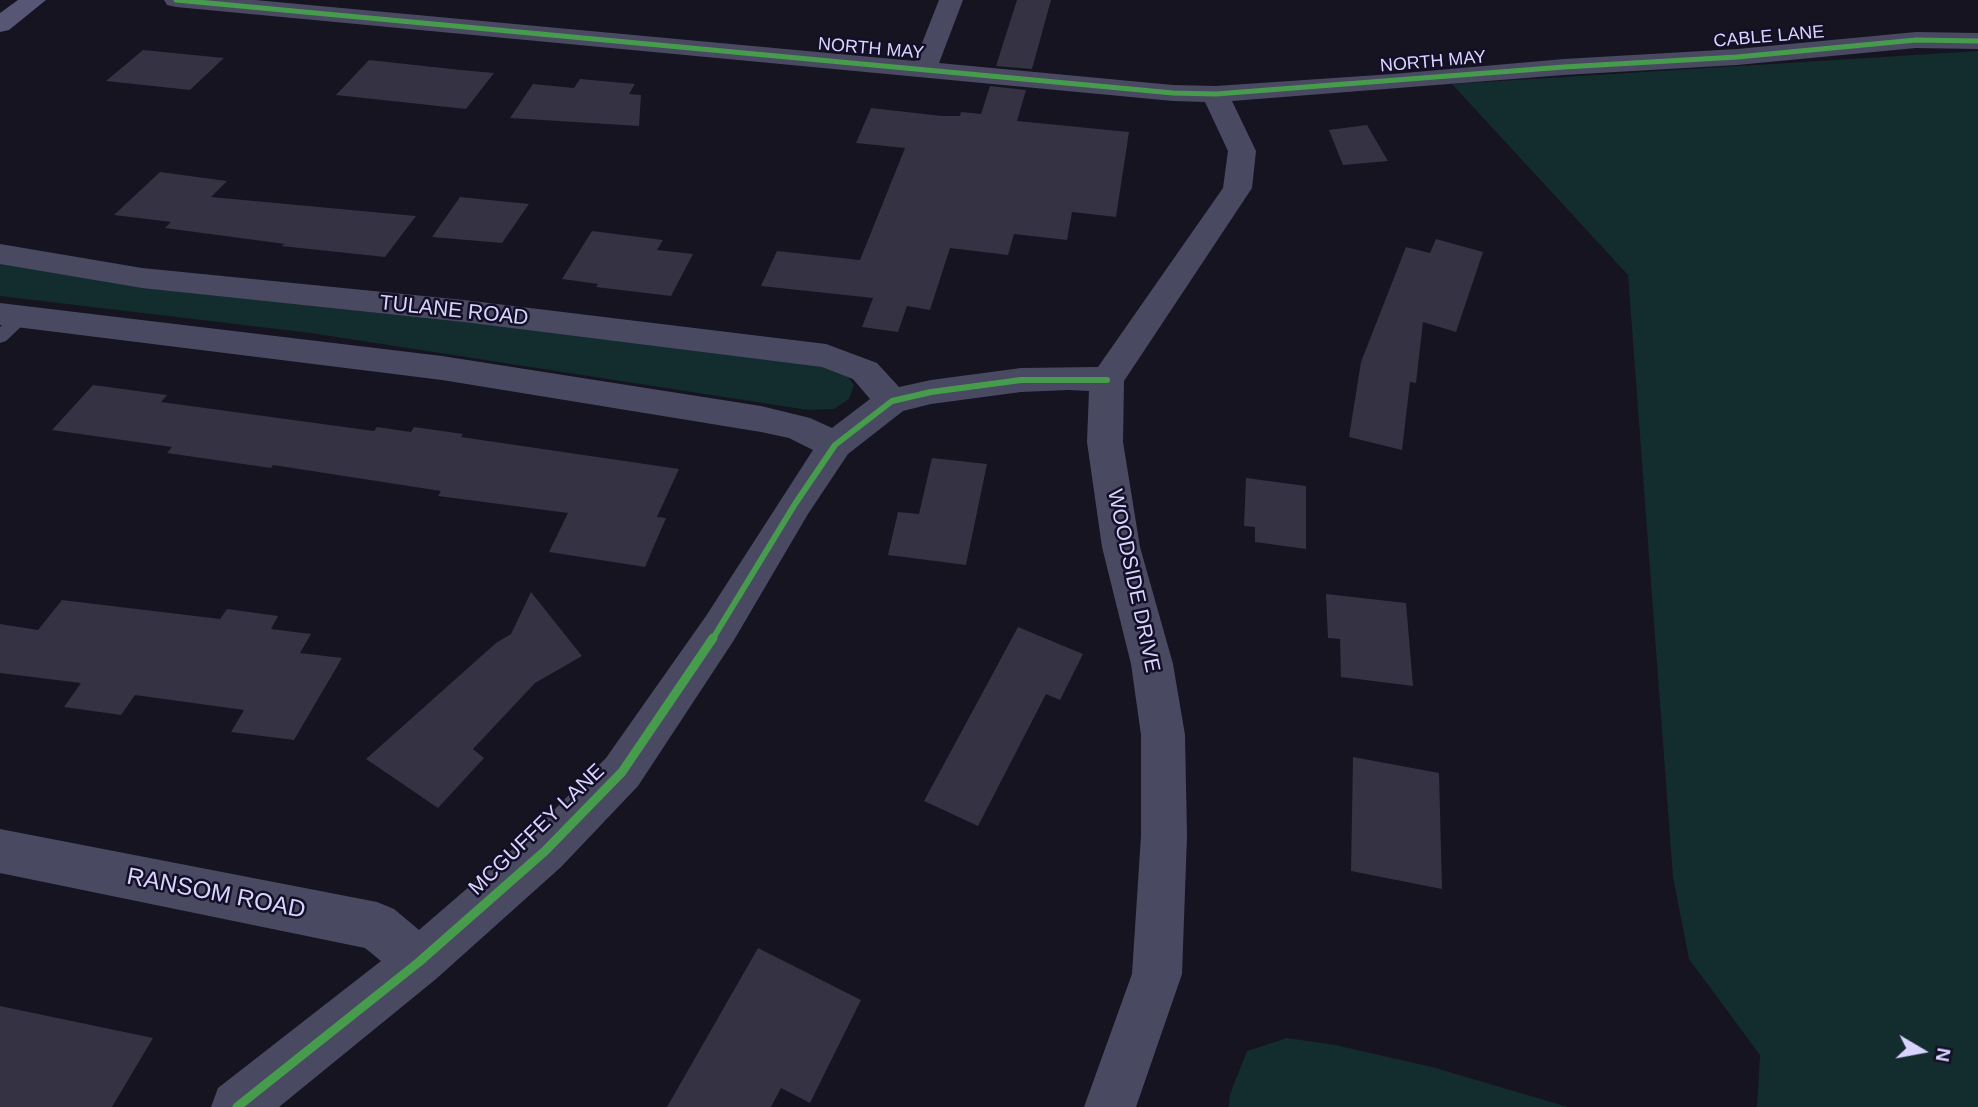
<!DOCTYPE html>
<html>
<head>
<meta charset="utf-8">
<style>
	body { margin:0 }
	#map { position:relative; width:1978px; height:1107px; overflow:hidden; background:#161421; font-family:Arial,sans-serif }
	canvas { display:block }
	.north { position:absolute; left:1887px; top:1016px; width:70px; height:70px; -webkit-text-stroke:5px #130f26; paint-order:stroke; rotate:100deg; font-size:19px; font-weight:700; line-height:28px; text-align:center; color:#d9d4ff }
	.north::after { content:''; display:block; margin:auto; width:24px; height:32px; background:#d9d4ff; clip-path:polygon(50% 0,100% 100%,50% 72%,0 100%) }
</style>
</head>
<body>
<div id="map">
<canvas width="1978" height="1107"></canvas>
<div class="north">N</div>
</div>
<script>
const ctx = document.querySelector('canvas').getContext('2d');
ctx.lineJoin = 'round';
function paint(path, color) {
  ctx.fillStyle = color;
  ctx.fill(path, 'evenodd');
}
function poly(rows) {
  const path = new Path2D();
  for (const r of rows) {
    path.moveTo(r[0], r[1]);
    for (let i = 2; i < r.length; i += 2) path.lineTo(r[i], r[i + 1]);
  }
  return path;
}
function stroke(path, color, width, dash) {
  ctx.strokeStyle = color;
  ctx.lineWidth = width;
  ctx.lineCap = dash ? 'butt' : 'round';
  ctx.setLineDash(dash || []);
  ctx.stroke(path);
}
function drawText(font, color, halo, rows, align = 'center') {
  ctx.font = font + ' Arial,sans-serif';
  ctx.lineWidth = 5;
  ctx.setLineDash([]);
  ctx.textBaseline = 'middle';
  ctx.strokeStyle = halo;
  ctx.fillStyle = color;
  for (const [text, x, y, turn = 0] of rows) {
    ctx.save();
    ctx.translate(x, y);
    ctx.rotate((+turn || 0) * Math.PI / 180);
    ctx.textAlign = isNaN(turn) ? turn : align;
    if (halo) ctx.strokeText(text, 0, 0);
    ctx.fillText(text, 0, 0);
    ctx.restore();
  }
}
paint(poly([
	[1978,51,1978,1107,1757,1107,1760,1055,1689,959,1673,877,1628,275,1452,84],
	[0,261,707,347,842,370,854,385,849,399,834,409,808,410,311,333,0,296],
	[1287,1038,1335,1045,1432,1067,1568,1107,1229,1107,1230,1094,1247,1051]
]), '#132c2d');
paint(poly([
	[1017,0,1051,0,1032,69,996,66],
	[143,50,224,58,190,90,106,81],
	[369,60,461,70,494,73,466,109,336,95],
	[580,79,635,84,629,94,641,95,639,126,510,118,533,84,574,88],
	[990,86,1026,90,1017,121,1129,132,1116,217,1072,212,1067,240,1014,234,1008,255,950,248,930,310,907,306,898,332,862,327,873,298,761,286,777,251,860,260,905,148,856,143,871,108,942,116,960,116,961,112,981,114],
	[1367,125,1388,161,1343,165,1329,130],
	[160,172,227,181,211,197,416,216,385,257,281,246,285,244,165,228,171,222,114,215],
	[460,197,529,204,502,243,432,237],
	[592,231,663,240,657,250,693,254,671,296,596,287,598,284,562,279],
	[1436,239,1483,252,1456,332,1423,322,1416,383,1410,382,1402,450,1349,437,1361,362,1406,247,1430,253],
	[93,385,167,395,161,402,374,431,377,427,411,432,414,427,463,434,461,437,679,469,657,517,666,518,645,567,549,552,568,513,438,496,441,491,273,465,271,468,167,453,172,447,52,430],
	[932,458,987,464,966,565,888,555,898,512,919,514],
	[1246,478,1306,486,1306,549,1255,542,1255,527,1244,526],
	[531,592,582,656,535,683,473,749,484,758,438,808,366,759,496,643,511,634],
	[1326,594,1406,603,1413,686,1341,677,1340,639,1328,638],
	[62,600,220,619,227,609,278,616,271,629,311,634,300,653,342,658,294,740,231,732,244,710,135,695,121,715,64,707,81,683,0,673,0,624,38,630],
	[1018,627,1083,654,1060,700,1046,694,978,826,924,801],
	[1353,757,1439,773,1442,889,1351,871],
	[758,948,861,1000,810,1103,781,1088,771,1107,667,1107],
	[0,1006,153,1038,112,1107,0,1107]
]), '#343243');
paint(poly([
	[21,311,27,313,30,317,27,321,6,341,0,343,0,327,15,313,21,311]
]), '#4a4962');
paint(poly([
	[164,0,255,0,915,61,939,0,963,0,939,63,1173,85,1216,86,1393,74,1564,59,1737,49,1916,32,1978,33,1978,49,1916,48,1737,65,1564,75,1232,101,1256,151,1252,188,1124,381,1123,442,1140,547,1173,664,1185,735,1187,836,1182,974,1136,1107,1084,1107,1132,974,1141,836,1141,735,1131,664,1102,547,1087,442,1089,391,1069,390,1021,392,931,404,903,411,848,454,808,514,734,640,638,786,561,867,436,979,279,1107,211,1107,218,1088,381,961,365,948,0,873,0,829,377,902,394,909,419,930,529,835,606,758,706,616,813,450,789,438,761,432,442,380,0,325,0,303,442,356,761,406,810,418,832,428,870,399,853,379,822,367,464,322,142,288,0,264,0,244,142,268,464,300,826,344,877,363,899,387,931,380,1021,368,1098,367,1223,188,1228,151,1205,102,1173,101,176,7,167,5,164,0]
]), '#4a4962');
paint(poly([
	[18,0,46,0,9,30,0,32,0,13,18,0]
]), '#575674');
stroke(poly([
	[176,0,1173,93,1216,94,1564,67,1737,57,1916,40,1978,41]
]), '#469c4c', 5);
stroke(poly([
	[712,640,795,504,835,445,892,401,931,392,1021,380,1107,380]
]), '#469c4c', 6);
stroke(poly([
	[237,1107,419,962,545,851,622,772,713,638]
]), '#469c4c', 9);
drawText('18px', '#d9d4ff', '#130f26', [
	["CABLE LANE",1769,37,-5],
	["NORTH MAY",871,49,5],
	["NORTH MAY",1433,62,-5]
]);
drawText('21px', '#d9d4ff', '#130f26', [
	["TULANE ROAD",454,311,6],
	["WOODSIDE DRIVE",1133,581,78],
	["MCGUFFEY LANE",537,830,-44]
]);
drawText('24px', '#d9d4ff', '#130f26', [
	["RANSOM ROAD",216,894,11]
]);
</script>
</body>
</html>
